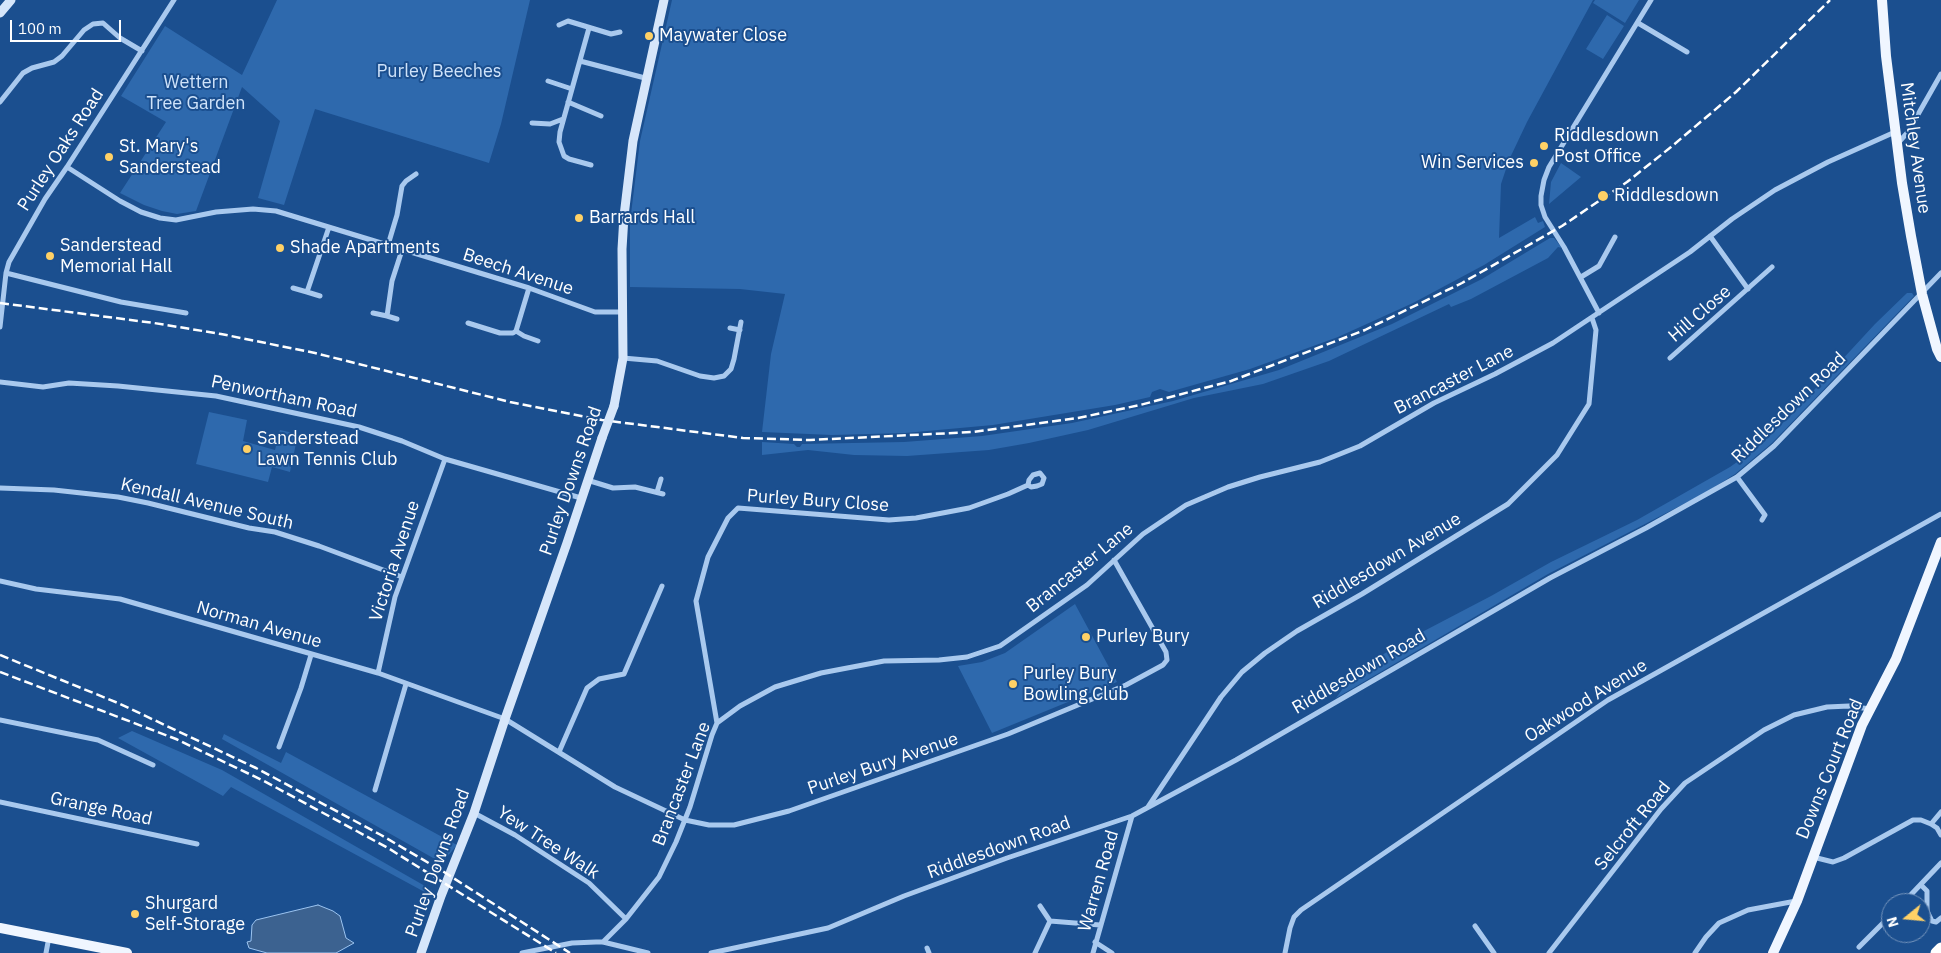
<!DOCTYPE html>
<html>
<head>
<meta charset="utf-8">
<style>
	body { margin:0 }
	#map { position:relative; width:1941px; height:953px; overflow:hidden; background:#1b4f8f; font-family:"IBM Plex Sans",sans-serif }
	canvas { display:block }
	.north { position:absolute; left:1881px; top:893px; width:50px; height:50px; box-sizing:border-box; background:#1b4f8f; border:1px solid #7695bc; border-radius:50%; rotate:253deg; font-size:14px; font-weight:700; line-height:20px; text-align:center; color:#fff }
	.north::after { content:''; display:block; margin:auto; width:18px; height:22px; background:#ffd166; clip-path:polygon(50% 0,100% 100%,50% 72%,0 100%) }
	.scale { position:absolute; left:10px; top:20px; width:111px; height:22px; box-sizing:border-box; border:2px solid #fff; border-top:0; padding-left:6px; font-size:15px; line-height:18px; white-space:nowrap; color:#fff; -webkit-text-stroke:4px #1b4f8f; paint-order:stroke }
</style>
</head>
<body>
<div id="map">
<canvas width="1941" height="953"></canvas>
<div class="north">N</div>
<div class="scale">100 m</div>
</div>
<script>
const ctx = document.querySelector('canvas').getContext('2d');
ctx.lineJoin = 'round';
function paint(path, color) {
  ctx.fillStyle = color;
  ctx.fill(path, 'evenodd');
}
function poly(rows) {
  const path = new Path2D();
  for (const r of rows) {
    path.moveTo(r[0], r[1]);
    for (let i = 2; i < r.length; i += 2) path.lineTo(r[i], r[i + 1]);
  }
  return path;
}
function stroke(path, color, width, dash) {
  ctx.strokeStyle = color;
  ctx.lineWidth = width;
  ctx.lineCap = dash ? 'butt' : 'round';
  ctx.setLineDash(dash || []);
  ctx.stroke(path);
}
function drawText(font, color, halo, rows, align = 'center') {
  ctx.font = font + ' "IBM Plex Sans",sans-serif';
  ctx.lineWidth = 4;
  ctx.setLineDash([]);
  ctx.textBaseline = 'middle';
  ctx.strokeStyle = halo;
  ctx.fillStyle = color;
  for (const [text, x, y, turn = 0] of rows) {
    ctx.save();
    ctx.translate(x, y);
    ctx.rotate((+turn || 0) * Math.PI / 180);
    ctx.textAlign = isNaN(turn) ? turn : align;
    if (halo) ctx.strokeText(text, 0, 0);
    ctx.fillText(text, 0, 0);
    ctx.restore();
  }
}
paint(poly([
	[277,0,530,0,501,124,489,163,315,109,284,205,258,198,280,121,242,87,196,211,177,214,162,211,144,205,120,193,166,122,121,96,165,26,242,75],
	[672,0,1593,0,1527,122,1509,160,1501,184,1499,238,1535,217,1538,223,1543,221,1545,227,1484,265,1413,303,1338,337,1250,369,1169,392,1160,389,1152,392,1150,397,1115,405,993,425,905,433,832,435,762,432,771,354,785,294,740,289,630,287,630,222,640,141],
	[1595,0,1639,0,1625,23,1593,3],
	[1607,15,1624,26,1603,59,1586,49],
	[1561,163,1581,177,1549,204,1551,182],
	[1550,238,1554,238,1562,248,1558,247,1548,258,1471,299,1451,307,1449,304,1329,361,1263,384,1194,398,1088,430,1029,443,989,450,907,456,854,455,808,450,762,455,762,442,794,444,797,447,800,447,802,444,904,442,982,436,1072,423,1173,401,1279,370,1392,324,1482,279],
	[1907,293,1912,293,1914,296,1772,443,1735,474,1705,493,1548,574,1336,698,1349,680,1366,665,1403,642,1491,596,1551,562,1637,520,1730,467,1758,447,1791,415,1875,324],
	[209,412,247,420,243,441,275,450,280,430,298,434,290,472,272,467,268,482,196,464],
	[1075,604,1117,682,992,733,958,666,982,662,1005,653],
	[132,731,222,770,432,890,432,896,231,787,223,796,118,738],
	[224,734,281,763,286,752,457,845,442,863,222,739]
]), '#2e69ad');
const water = poly([
	[318,905,333,911,340,916,346,938,354,943,336,953,267,953,249,948,247,942,251,941,252,925,256,920,318,905]
]);
paint(water, '#3c6290');
stroke(water, '#9cc4f0', 1);
stroke(poly([
	[1638,23,1687,52],
	[559,25,568,21,611,34,620,32],
	[589,28,560,132,559,142,564,156,569,159,591,165],
	[580,61,645,78],
	[548,81,572,89],
	[0,102,23,73,32,68,54,62,62,56,84,30,93,24,103,23,120,38,142,51],
	[568,102,601,116],
	[532,123,550,124,563,119],
	[1898,143,1908,132,1941,74],
	[67,167,120,201,141,212,160,218,176,220,216,212,253,209,276,211,529,288,595,312,622,312],
	[1710,236,1748,289],
	[388,245,397,215,402,186,406,181,416,174],
	[6,273,121,302,186,313],
	[1581,277,1599,266,1615,237],
	[293,288,307,292,329,227],
	[307,292,320,296],
	[373,313,387,316,392,281,402,250],
	[1599,313,1564,247,1545,217,1541,205,1541,196,1544,180,1549,167,1651,0],
	[387,316,397,319],
	[468,323,500,333,513,333,516,331,529,288],
	[0,327,6,273,9,262,45,199,67,167,174,0],
	[730,328,740,330],
	[516,331,524,336,538,341],
	[623,358,657,361,700,376,714,378,724,376,731,369,734,359,741,322],
	[1670,358,1772,267],
	[0,382,43,387,69,383,118,386,216,396,359,427,402,441,445,459,581,498],
	[1737,477,1765,515,1762,520],
	[587,480,613,488,635,487,663,494],
	[0,488,54,490,118,497,148,503,249,528,275,532,319,546,402,577],
	[657,492,661,479],
	[0,581,36,589,120,599,378,673,505,719,615,787,685,820,709,825,734,825,789,811,1008,734,1126,685,1163,665,1167,660,1166,652,1114,560],
	[378,673,395,597,445,459],
	[0,720,98,740,153,765],
	[717,723,696,601,708,557,728,518,738,508,889,520,916,518,969,508,1008,494,1028,485,1029,480,1033,475,1040,473,1044,478,1042,484,1037,486,1031,487,1028,485],
	[279,747,301,688,311,655],
	[559,752,587,688,599,679,624,674,662,586],
	[375,790,406,684],
	[0,802,197,844],
	[1148,807,1221,697,1242,672,1265,653,1297,631,1362,594,1508,504,1557,455,1589,404,1596,330,1592,318],
	[474,813,515,835,589,883,626,919],
	[1931,824,1941,812],
	[1813,857,1833,862,1844,858,1913,820,1921,820,1931,824,1937,828,1941,835],
	[1921,885,1927,891,1927,911,1932,921,1936,922,1941,918],
	[1903,903,1941,863],
	[1040,906,1050,921,1100,925],
	[1475,926,1494,953],
	[603,942,626,919,659,877,676,842,690,807,712,735,717,723,740,706,775,687,821,673,884,661,939,660,967,657,1000,646,1087,585,1143,534,1186,505,1228,487,1260,477,1320,462,1360,446,1434,403,1495,374,1553,343,1690,252,1732,219,1775,190,1828,162,1895,132],
	[1095,942,1112,953],
	[1859,947,1891,915],
	[927,948,929,953],
	[46,953,49,937],
	[522,953,572,943,596,942,603,942,648,953],
	[711,953,828,928,904,896,1007,858,1132,816,1236,760,1550,578,1646,528,1737,477,1774,446,1941,273],
	[1035,953,1050,921],
	[1093,953,1132,816],
	[1285,953,1290,928,1294,917,1301,910,1608,700,1941,514],
	[1549,953,1661,809,1685,783,1764,730,1794,715,1827,707,1849,706,1870,709],
	[1695,953,1706,937,1719,923,1748,910,1796,901]
]), '#a9c9ee', 5);
stroke(poly([
	[0,13,11,0],
	[614,406,623,358,622,249,624,216,633,141,664,0],
	[421,953,441,896,474,813,505,719,567,543,602,438]
]), '#d6e6fa', 9);
stroke(poly([
	[1882,0,1886,56,1902,183,1911,236,1922,294,1937,349,1941,357],
	[0,928,127,953],
	[1773,953,1797,901,1862,725,1896,659,1941,542]
]), '#f0f6ff', 10);
stroke(poly([
	[1936,953,1941,948]
]), '#fff', 11);
stroke(poly([
	[0,303,154,323,221,334,315,353,510,402,602,420,743,438,810,440,973,432,1078,418,1140,405,1231,381,1365,330,1462,283,1562,226,1627,182,1671,147,1736,92,1830,0],
	[0,655,118,703,256,768,381,835,444,872,570,953],
	[0,672,176,739,264,781,388,848,556,953]
]), '#fff', 2.5, [9, 4]);
stroke(poly([
	[602,438,614,406]
]), '#d6e6fa', 9);
for (const [x, y, r, color] of [
	[649,36,5,"#ffd166"],
	[1544,146,5,"#ffd166"],
	[109,157,5,"#ffd166"],
	[1534,163,5,"#ffd166"],
	[1603,196,6,"#ffd166"],
	[579,218,5,"#ffd166"],
	[280,248,5,"#ffd166"],
	[50,256,5,"#ffd166"],
	[247,449,5,"#ffd166"],
	[1086,637,5,"#ffd166"],
	[1013,684,5,"#ffd166"],
	[135,914,5,"#ffd166"]
]) {
  const dot = new Path2D();
  dot.arc(x, y, r, 0, 2 * Math.PI);
  ctx.fillStyle = color;
  ctx.fill(dot);
  stroke(dot, '#1b4f8f', 2);
}
drawText('18px', '#fff', '#1b4f8f', [
	["Maywater Close",659,36],
	["Riddlesdown",1554,136],
	["Post Office",1554,157],
	["St. Mary's",119,147],
	["Sanderstead",119,168],
	["Win Services",1524,163,"right"],
	["Riddlesdown",1614,196],
	["Barrards Hall",589,218],
	["Sanderstead",60,246],
	["Memorial Hall",60,267],
	["Shade Apartments",290,248],
	["Sanderstead",257,439],
	["Lawn Tennis Club",257,460],
	["Purley Bury",1096,637],
	["Purley Bury",1023,674],
	["Bowling Club",1023,695],
	["Shurgard",145,904],
	["Self-Storage",145,925]
], 'left');
drawText('18px', '#cfe3fa', '#1b4f8f', [
	["Purley Beeches",439,72],
	["Wettern",196,83],
	["Tree Garden",196,104]
]);
drawText('18px', '#fff', '#1b4f8f', [
	["Mitchley Avenue",1915,148,82],
	["Purley Oaks Road",61,150,-57],
	["Beech Avenue",518,272,18],
	["Hill Close",1700,314,-41],
	["Brancaster Lane",1454,380,-27],
	["Penwortham Road",284,397,12],
	["Riddlesdown Road",1789,408,-44],
	["Purley Downs Road",571,481,-71],
	["Purley Bury Close",818,501,4],
	["Kendall Avenue South",207,504,13],
	["Victoria Avenue",395,561,-72],
	["Riddlesdown Avenue",1387,561,-31],
	["Brancaster Lane",1080,568,-39],
	["Norman Avenue",259,625,16],
	["Riddlesdown Road",1359,672,-30],
	["Oakwood Avenue",1586,701,-32],
	["Purley Bury Avenue",883,764,-19],
	["Downs Court Road",1830,769,-68],
	["Brancaster Lane",682,784,-69],
	["Grange Road",101,809,12],
	["Selcroft Road",1633,826,-51],
	["Yew Tree Walk",548,843,33],
	["Riddlesdown Road",999,848,-20],
	["Purley Downs Road",438,863,-70],
	["Warren Road",1099,881,-74]
]);
</script>
</body>
</html>
